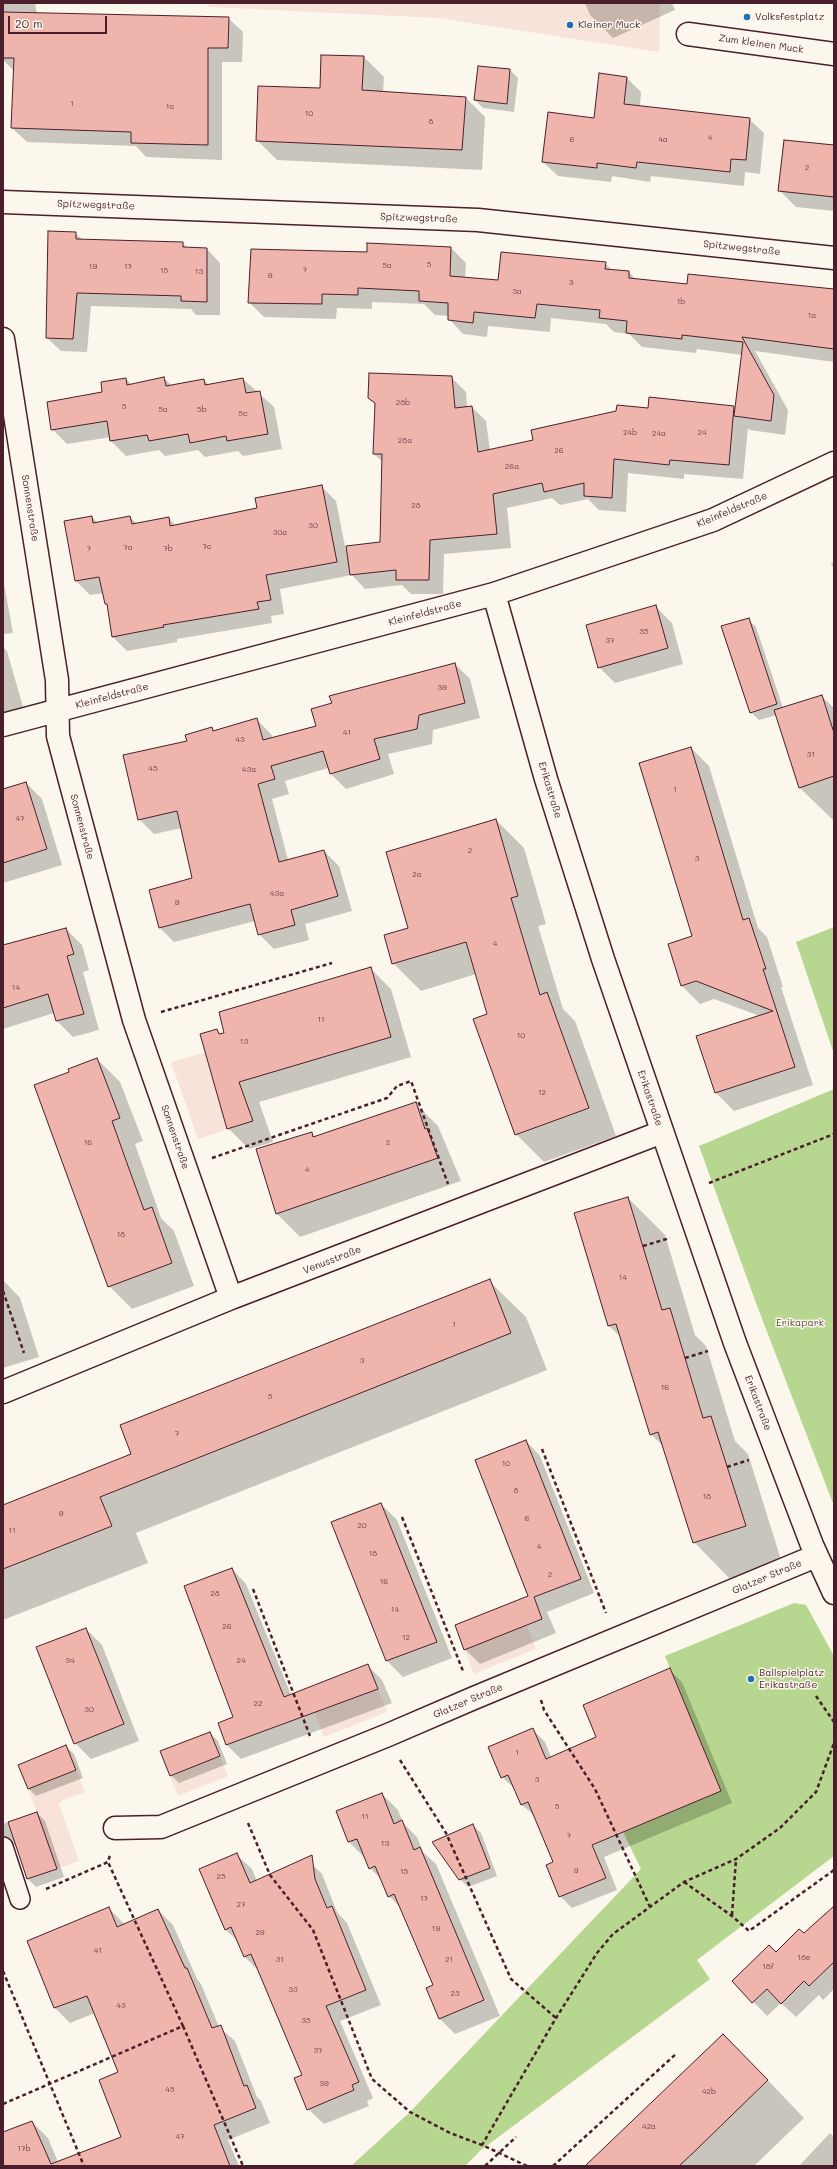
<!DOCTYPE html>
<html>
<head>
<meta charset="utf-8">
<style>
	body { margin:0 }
	#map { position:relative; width:837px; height:2169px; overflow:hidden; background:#fbf7ec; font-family:Mali,sans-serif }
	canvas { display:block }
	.frame { position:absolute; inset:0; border:4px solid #4a1f2b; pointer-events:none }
	.scale { position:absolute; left:8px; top:16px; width:99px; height:18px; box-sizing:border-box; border:2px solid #4a1f2b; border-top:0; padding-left:5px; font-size:12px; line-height:14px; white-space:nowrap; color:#4a1f2b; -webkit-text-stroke:3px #fbf7ec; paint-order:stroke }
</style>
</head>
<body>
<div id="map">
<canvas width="837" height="2169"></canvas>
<div class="frame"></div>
<div class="scale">20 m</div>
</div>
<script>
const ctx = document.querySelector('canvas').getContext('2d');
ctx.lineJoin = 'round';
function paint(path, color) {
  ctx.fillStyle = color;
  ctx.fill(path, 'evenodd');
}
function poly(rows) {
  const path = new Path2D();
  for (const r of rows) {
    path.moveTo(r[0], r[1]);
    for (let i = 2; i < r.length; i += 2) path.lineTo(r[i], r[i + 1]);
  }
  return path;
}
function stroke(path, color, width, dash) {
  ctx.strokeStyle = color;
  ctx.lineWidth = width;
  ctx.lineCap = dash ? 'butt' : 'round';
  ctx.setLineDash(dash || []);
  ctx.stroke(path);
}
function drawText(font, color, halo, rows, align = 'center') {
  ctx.font = font + ' Mali,sans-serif';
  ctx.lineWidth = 3;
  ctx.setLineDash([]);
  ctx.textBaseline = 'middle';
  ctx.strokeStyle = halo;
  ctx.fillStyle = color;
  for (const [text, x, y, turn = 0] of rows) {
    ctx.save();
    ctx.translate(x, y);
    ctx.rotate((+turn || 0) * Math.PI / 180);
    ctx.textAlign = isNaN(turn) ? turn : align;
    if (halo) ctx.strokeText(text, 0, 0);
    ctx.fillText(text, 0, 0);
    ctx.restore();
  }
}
paint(poly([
	[207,3,660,3,659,52,439,18,209,7],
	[228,1046,252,1121,198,1139,171,1062],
	[517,1601,536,1649,474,1674,455,1625],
	[368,1665,387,1712,324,1737,306,1689],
	[210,1732,228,1776,178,1796,160,1751],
	[67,1746,85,1792,63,1800,59,1804,79,1861,27,1879,8,1822,37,1812,18,1765]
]), '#f7e3d9');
paint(poly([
	[834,927,834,1054,796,942],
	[834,1089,834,1506,756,1303,699,1146],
	[794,1603,806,1605,834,1656,834,1856,697,1960,710,1979,481,2150,465,2166,351,2166,410,2112,641,1869,623,1832,721,1791,665,1656]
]), '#b7d68f');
paint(poly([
	[3,3,35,3,37,14,228,18,243,32,242,62,222,62,222,160,146,157,136,146,27,142,12,128,14,71,3,60],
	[585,3,672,3,675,10,613,38,590,15],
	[322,56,364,57,384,77,383,93,465,97,485,117,482,170,277,160,257,140,321,89],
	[510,70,518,78,514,112,483,108,475,100],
	[600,75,627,78,641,92,640,106,749,119,764,133,760,174,745,172,744,186,651,176,650,182,612,176,611,182,558,176,543,162,595,119],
	[834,146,834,211,796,207,780,191],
	[75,233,83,240,182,243,188,248,207,249,220,263,220,315,196,315,191,309,91,306,87,352,61,351,47,338],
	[368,244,451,248,466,263,465,278,499,281,605,263,613,271,629,272,636,280,688,285,834,289,834,362,755,351,788,410,785,435,750,430,748,428,743,479,684,474,684,479,628,473,626,512,599,510,588,499,560,505,552,498,507,508,511,548,444,554,443,594,411,594,402,585,365,589,352,575,280,589,284,614,271,616,272,623,177,639,177,642,127,651,113,637,108,606,104,593,90,595,76,581,92,517,98,523,130,517,137,524,169,518,176,526,259,509,322,487,336,501,347,556,381,543,383,462,374,454,376,405,369,398,451,377,466,392,467,407,472,407,486,421,490,450,534,441,649,409,734,407,736,409,742,355,697,349,696,353,642,347,629,334,614,332,606,324,551,318,550,332,488,326,487,337,463,334,449,319,449,316,435,315,424,304,372,302,372,309,337,308,336,319,264,317,249,302,368,254],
	[164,378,172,386,204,380,209,385,243,379,274,407,282,449,243,456,238,451,205,457,198,450,165,456,159,450,126,456,111,441,111,437,67,444,52,429,126,379,132,385],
	[834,562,834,570,831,563],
	[3,578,13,633,3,634],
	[656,607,672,623,683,664,615,683,599,667],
	[748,619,756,627,783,708,821,696,834,708,834,821,800,788,777,715,759,720,751,712],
	[3,647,7,651,25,714,3,720],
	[455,664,470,679,480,718,433,730,432,744,388,754,394,774,346,789,331,774,328,768,285,781,289,794,272,799,288,860,324,851,339,866,352,911,305,924,309,940,274,949,259,934,255,921,174,942,159,927,194,879,182,828,154,834,139,819,188,742,212,728,215,731,256,719,271,734,273,739,317,727],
	[691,748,709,766,758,928,767,937,783,987,781,987,813,1085,734,1111,716,1093,697,1037,760,1016,714,999,700,1004,682,986,693,937],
	[26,783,42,799,62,865,3,883,3,790],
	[496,820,524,848,546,924,538,926,563,1009,575,1021,616,1136,544,1162,516,1134,488,1015,476,974,421,991,393,963,409,929],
	[66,929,82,945,89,970,83,972,99,1030,73,1037,57,1021,54,1013,3,1029,3,963],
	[371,969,391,989,411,1057,259,1102,273,1142,249,1149,228,1128,216,1030,221,1035],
	[97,1059,120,1082,143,1141,135,1144,161,1218,174,1231,194,1286,132,1309,109,1286,70,1073],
	[415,1103,438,1126,461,1181,300,1237,277,1214,257,1150,311,1133,316,1137],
	[628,1198,665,1235,695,1335,706,1346,735,1441,748,1454,782,1563,730,1579,694,1542,664,1447,651,1434,622,1338,609,1326],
	[3,1280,20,1298,39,1357,3,1368],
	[489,1281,526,1317,547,1370,136,1533,148,1563,3,1620,3,1505,132,1455],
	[526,1441,540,1456,594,1593,547,1612,556,1633,480,1664,465,1649,530,1597],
	[381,1504,397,1520,452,1658,403,1677,387,1661,332,1523],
	[232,1569,246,1584,291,1695,367,1665,382,1680,392,1703,241,1759,227,1745,234,1718],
	[86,1629,102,1645,139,1741,91,1759,75,1743],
	[670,1670,682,1682,732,1803,604,1857,617,1890,572,1908,560,1896,554,1863,535,1816,522,1805,515,1789,502,1777,533,1730,545,1742,551,1757,598,1738],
	[210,1733,218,1741,227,1764,179,1783,171,1775],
	[66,1746,74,1754,83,1778,36,1796,28,1788],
	[382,1794,398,1810,403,1823,417,1837,423,1852,436,1864,500,2016,455,2034,439,2018,434,1985,402,1909,389,1896,382,1880,370,1868,365,1858,349,1842,337,1812],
	[37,1813,45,1821,64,1877,36,1887,28,1879,15,1845,3,1847,3,1824],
	[473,1825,481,1833,497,1876,468,1887,460,1879],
	[236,1854,252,1869,257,1881,307,1859,322,1874,337,1912,347,1923,381,2005,340,2021,373,2098,367,2101,369,2106,324,2124,308,2109,304,2075,260,1972,245,1957,239,1942,226,1930,201,1869],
	[109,1908,125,1925,158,1910,173,1925,197,1979,201,1984,219,2027,235,2041,257,2097,261,2101,270,2123,228,2140,239,2166,135,2166,120,2072,95,2013,70,2023,55,2008,28,1941],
	[834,1915,834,1989,823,2000,819,1995,796,2017,781,2003,767,2016,733,1981],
	[760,2072,804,2118,754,2166,586,2166],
	[32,2122,48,2138,58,2162,65,2166,3,2166,3,2134],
	[830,2133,834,2137,834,2166,799,2166]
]), '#0003');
const building = poly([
	[3,12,229,17,228,48,208,48,208,145,131,143,131,132,11,128,14,58,3,58,3,12],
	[321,55,364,56,362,90,466,97,462,150,256,141,258,86,320,88,321,55],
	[478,66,510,69,507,104,474,100,478,66],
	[599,73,627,77,624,104,750,118,746,160,731,159,730,172,637,162,636,168,597,163,597,168,542,162,548,112,594,118,599,73],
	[784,140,834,145,834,197,778,191,784,140],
	[48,231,76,232,76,239,183,242,183,247,207,248,207,302,181,301,181,296,77,293,73,339,46,338,48,231],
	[367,243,451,247,450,276,498,280,501,252,606,262,605,269,629,271,629,278,687,284,688,274,834,289,834,349,742,337,774,395,771,421,734,416,743,342,682,335,682,339,626,333,627,321,599,318,600,310,537,304,535,318,474,312,473,323,448,320,448,303,419,301,419,291,358,288,358,295,322,294,322,304,248,303,251,249,367,252,367,243],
	[369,373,452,376,455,408,472,406,478,452,533,440,531,430,616,411,617,405,648,408,649,397,734,406,729,465,670,460,669,465,614,459,612,498,584,496,584,483,544,492,542,483,493,494,497,534,430,540,429,580,396,580,396,570,350,575,346,546,380,542,382,454,373,454,375,403,368,398,369,373],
	[164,377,166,386,204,379,205,385,243,378,246,393,260,391,268,434,227,441,226,436,190,443,188,434,149,441,147,435,110,441,107,421,51,430,47,402,102,392,101,382,126,378,127,385,164,377],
	[322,485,337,562,266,575,271,600,257,602,259,609,163,625,164,627,112,637,107,604,105,604,99,577,75,581,64,521,92,516,93,523,130,516,132,524,169,517,170,526,257,508,255,498,322,485],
	[656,605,668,648,598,668,586,625,656,605],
	[749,618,777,704,750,713,721,626,749,618],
	[455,663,465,703,419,715,417,729,374,739,380,759,330,774,323,751,271,766,275,779,258,784,279,862,324,850,338,896,291,910,295,925,258,935,250,904,159,928,149,890,192,878,177,811,138,820,123,755,187,741,185,735,212,727,213,731,257,718,263,740,316,726,311,709,332,703,329,696,455,663],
	[822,695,834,733,834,776,799,788,774,710,822,695],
	[691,747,743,920,749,918,766,969,763,969,795,1067,715,1093,696,1036,773,1011,696,981,681,986,668,944,692,936,639,763,691,747],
	[26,782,47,849,3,863,3,789,26,782],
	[496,819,518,896,511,898,540,995,547,992,589,1108,515,1135,473,1019,487,1014,466,942,392,964,384,935,408,928,386,852,496,819],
	[66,928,74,954,67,956,84,1014,56,1021,48,994,3,1008,3,945,66,928],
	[371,967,391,1037,239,1082,253,1121,227,1129,200,1034,217,1029,219,1034,224,1033,219,1012,371,967],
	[97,1058,120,1118,112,1121,128,1166,144,1210,152,1207,172,1263,108,1287,34,1085,69,1072,68,1069,97,1058],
	[416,1102,425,1129,427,1128,438,1158,276,1214,256,1149,312,1132,313,1137,416,1102],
	[628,1197,662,1310,670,1308,703,1418,711,1416,746,1526,693,1543,658,1432,650,1435,616,1324,608,1326,574,1213,628,1197],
	[490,1279,511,1333,100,1497,112,1526,3,1569,3,1505,131,1454,120,1425,490,1279],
	[526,1440,581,1579,534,1597,542,1619,464,1650,455,1625,528,1596,475,1460,526,1440],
	[381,1503,437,1642,386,1661,331,1522,381,1503],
	[232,1568,284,1697,368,1664,378,1689,226,1745,218,1723,233,1717,184,1586,232,1568],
	[86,1628,124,1724,74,1744,36,1647,86,1628],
	[670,1668,721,1791,592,1845,606,1878,559,1897,546,1865,553,1862,528,1802,521,1805,508,1775,501,1778,488,1747,533,1728,546,1759,596,1737,583,1705,670,1668],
	[210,1732,220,1756,170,1776,160,1751,210,1732],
	[66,1745,76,1770,28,1789,18,1765,66,1745],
	[382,1793,394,1824,402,1820,414,1850,420,1847,484,2000,439,2019,426,1988,433,1985,394,1894,388,1897,375,1866,369,1869,357,1839,348,1842,336,1811,382,1793],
	[37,1812,57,1869,27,1879,8,1822,37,1812],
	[473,1824,490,1868,459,1880,432,1842,473,1824],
	[237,1853,250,1883,312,1855,315,1879,327,1908,332,1906,366,1990,326,2006,359,2082,352,2085,354,2090,307,2110,294,2078,302,2075,251,1954,244,1957,231,1927,225,1930,199,1869,237,1853],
	[834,1906,834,1962,809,1986,804,1981,781,2004,767,1989,752,2003,732,1981,769,1945,776,1952,799,1929,804,1933,834,1906],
	[109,1907,117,1927,158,1909,185,1968,187,1968,212,2028,221,2025,244,2086,247,2085,256,2108,214,2125,230,2166,3,2166,3,2132,32,2121,51,2164,121,2137,99,2080,118,2072,87,1996,54,2008,27,1941,109,1907],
	[723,2034,768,2080,695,2151,679,2166,585,2166,723,2034]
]);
paint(building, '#efb5ac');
stroke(building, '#4a1f2b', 1);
const lane = poly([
	[3,1847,20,1899]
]);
const street = poly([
	[688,34,834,54],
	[3,202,478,220,834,258],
	[3,339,57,680,58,736,134,1020,231,1298],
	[494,594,546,779,603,959,735,1343,812,1545,834,1593],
	[3,725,494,594,713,520,834,463],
	[3,1392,231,1298,662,1132],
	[115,1828,161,1827,388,1735,474,1698,816,1556]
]);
stroke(lane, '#4a1f2b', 22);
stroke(street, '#4a1f2b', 25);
stroke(poly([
	[161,1012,332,963],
	[212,1158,387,1098,397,1086,411,1081,448,1184],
	[709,1183,834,1134],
	[643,1246,670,1238],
	[3,1291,24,1353],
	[685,1358,708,1351],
	[542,1449,606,1613],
	[727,1467,749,1460],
	[402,1517,463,1671],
	[253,1589,310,1736],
	[816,1696,834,1722],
	[541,1700,544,1710,595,1789,650,1907],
	[400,1760,446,1833,511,1979,556,2018],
	[248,1823,270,1875,313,1930,372,2079,410,2112,450,2133,482,2145],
	[684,1882,732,1916,749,1931,834,1870],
	[46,1889,108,1862,110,1855],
	[732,1915,736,1859],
	[3,1971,84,2166],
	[183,2026,243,2166],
	[3,2104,183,2026,108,1862],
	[485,2166,516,2137],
	[527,2166,482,2145,556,2018,597,1953,613,1934,684,1882,736,1859,780,1828,816,1792,834,1743],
	[553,2166,677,2053]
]), '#4a1f2b', 2.5, [4, 3]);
stroke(lane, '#fbf7ec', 19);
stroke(street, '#fbf7ec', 22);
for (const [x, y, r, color] of [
	[747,17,4,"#1f6fb2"],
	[570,25,4,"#1f6fb2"],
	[751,1679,4,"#1f6fb2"]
]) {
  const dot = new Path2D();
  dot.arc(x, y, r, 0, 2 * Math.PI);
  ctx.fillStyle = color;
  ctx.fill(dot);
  stroke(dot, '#fbf7ec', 1.5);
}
drawText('8px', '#73444b', null, [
	["1",72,104],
	["1a",170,107],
	["10",309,114],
	["8",431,122],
	["4",710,138],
	["6",572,140],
	["4a",663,140],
	["2",807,168],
	["5",429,265],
	["5a",387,266],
	["19",93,267],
	["17",128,267],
	["7",305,270],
	["15",164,271],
	["13",199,272],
	["9",270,276],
	["3",571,283],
	["3a",517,292],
	["1b",681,302],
	["1a",812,316],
	["28b",403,403],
	["5",124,407],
	["5a",163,410],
	["5b",202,410],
	["5c",243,414],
	["24b",630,433],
	["24",702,433],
	["24a",659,434],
	["28a",405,441],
	["26",559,451],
	["26a",512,467],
	["28",416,506],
	["30",313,526],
	["30a",280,533],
	["7c",207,547],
	["7a",128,548],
	["7",89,549],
	["7b",168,549],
	["35",644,632],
	["37",610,641],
	["39",442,688],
	["41",347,733],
	["43",240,740],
	["31",811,755],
	["45",153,769],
	["43a",249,770],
	["1",675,790],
	["47",20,819],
	["2",470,851],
	["3",697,859],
	["2a",417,875],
	["43a",277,894],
	["9",177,903],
	["4",495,944],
	["14",16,988],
	["11",321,1020],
	["10",521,1036],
	["13",244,1042],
	["12",542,1093],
	["16",88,1143],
	["2",388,1143],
	["4",307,1170],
	["18",121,1235],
	["14",623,1278],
	["1",454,1325],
	["3",362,1361],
	["16",665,1388],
	["5",270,1397],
	["7",177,1434],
	["10",506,1464],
	["8",516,1491],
	["18",707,1497],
	["9",61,1514],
	["6",527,1519],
	["20",362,1526],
	["11",12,1531],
	["4",539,1547],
	["18",373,1554],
	["2",550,1575],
	["16",384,1582],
	["28",215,1594],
	["14",395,1610],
	["26",227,1627],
	["12",406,1638],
	["34",70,1661],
	["24",241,1661],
	["22",258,1704],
	["30",89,1710],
	["1",517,1753],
	["3",537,1780],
	["5",557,1807],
	["11",365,1817],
	["7",569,1836],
	["13",385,1844],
	["9",576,1871],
	["15",404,1872],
	["25",221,1877],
	["17",424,1899],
	["27",241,1905],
	["19",436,1929],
	["29",260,1933],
	["41",98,1951],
	["18e",804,1958],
	["31",280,1960],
	["21",449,1960],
	["18f",768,1967],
	["33",293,1990],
	["23",455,1994],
	["43",121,2006],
	["35",306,2021],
	["37",318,2051],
	["39",324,2084],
	["45",170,2090],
	["42b",709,2092],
	["42a",649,2127],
	["47",180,2137],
	["17b",24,2149]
]);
drawText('10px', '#4a1f2b', '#fbf7ec', [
	["Volksfestplatz",755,17],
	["Kleiner Muck",578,25],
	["Ballspielplatz",759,1673],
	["Erikastraße",759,1685]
], 'left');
drawText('10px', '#4a1f2b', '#fbf7ec', [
	["Zum kleinen Muck",761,44,8],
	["Spitzwegstraße",96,205,2],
	["Spitzwegstraße",419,218,2],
	["Spitzwegstraße",742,248,6],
	["Sonnenstraße",30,508,81],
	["Kleinfeldstraße",732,510,-23],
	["Kleinfeldstraße",425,613,-15],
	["Kleinfeldstraße",112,696,-15],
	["Erikastraße",550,790,73],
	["Sonnenstraße",82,827,75],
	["Erikastraße",650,1098,71],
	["Sonnenstraße",175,1137,71],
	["Venusstraße",332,1260,-21],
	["Erikastraße",758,1403,69],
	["Glatzer Straße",767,1577,-23],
	["Glatzer Straße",468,1701,-23]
]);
drawText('10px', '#654d44', '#fbf7ec', [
	["Erikapark",800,1323]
]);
</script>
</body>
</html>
